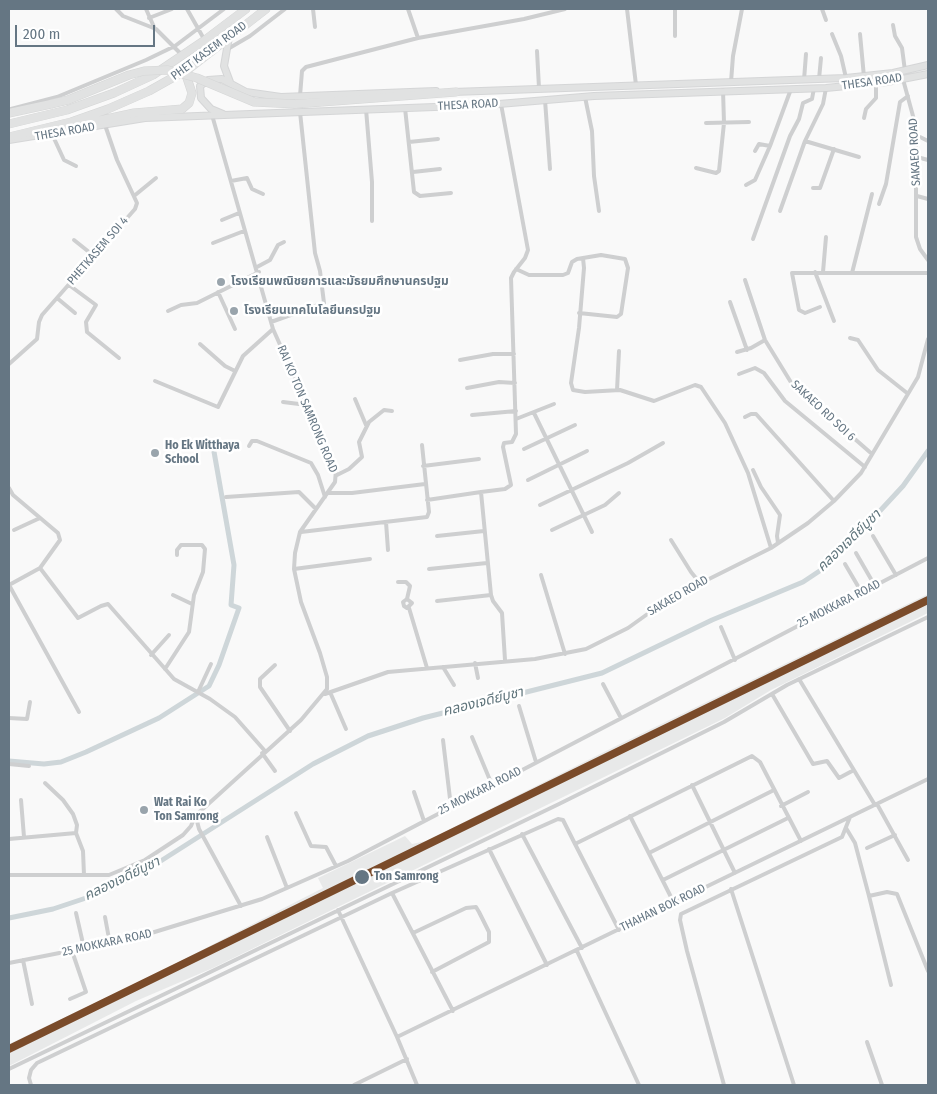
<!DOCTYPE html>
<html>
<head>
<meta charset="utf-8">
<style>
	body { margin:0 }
	#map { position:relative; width:937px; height:1094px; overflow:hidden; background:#f9f9f9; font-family:"Fira Sans Condensed",sans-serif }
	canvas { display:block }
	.frame { position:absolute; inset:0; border:10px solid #657683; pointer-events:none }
	.scale { position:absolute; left:15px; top:25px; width:140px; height:22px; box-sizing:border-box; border:2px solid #657683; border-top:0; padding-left:6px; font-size:15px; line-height:18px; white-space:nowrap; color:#657683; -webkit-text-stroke:4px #fff; paint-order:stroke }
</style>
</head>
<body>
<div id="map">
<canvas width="937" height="1094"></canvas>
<div class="frame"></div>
<div class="scale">200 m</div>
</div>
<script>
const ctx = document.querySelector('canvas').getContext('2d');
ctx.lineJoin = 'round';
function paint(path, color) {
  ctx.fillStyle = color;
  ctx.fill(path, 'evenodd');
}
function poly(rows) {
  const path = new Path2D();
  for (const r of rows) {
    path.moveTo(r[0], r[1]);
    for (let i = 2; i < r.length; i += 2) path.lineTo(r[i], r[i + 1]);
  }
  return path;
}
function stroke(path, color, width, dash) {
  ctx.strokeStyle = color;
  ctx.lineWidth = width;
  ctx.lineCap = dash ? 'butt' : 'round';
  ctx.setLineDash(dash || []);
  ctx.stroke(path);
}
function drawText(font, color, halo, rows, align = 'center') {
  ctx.font = font + ' "Fira Sans Condensed","Noto Sans Thai",sans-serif';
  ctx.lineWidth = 5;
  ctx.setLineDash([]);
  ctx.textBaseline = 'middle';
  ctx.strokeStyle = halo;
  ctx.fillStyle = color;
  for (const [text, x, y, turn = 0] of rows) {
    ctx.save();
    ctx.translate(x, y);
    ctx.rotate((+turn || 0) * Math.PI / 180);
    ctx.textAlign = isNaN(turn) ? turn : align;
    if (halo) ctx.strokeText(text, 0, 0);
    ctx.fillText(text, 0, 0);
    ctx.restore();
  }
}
paint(poly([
	[928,594,928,613,771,690,725,718,213,968,136,1001,9,1066,9,1044,141,981,323,888,318,878,405,836,412,844,426,841,614,747]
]), '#e8e9e9');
stroke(poly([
	[9,761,44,764,61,762,86,752,159,718,209,686,219,665,239,608,231,605,234,565,213,446],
	[9,918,53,909,98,894,145,871,313,764,368,736,423,718,602,673,712,620,803,582,821,570,866,526,903,486,928,451]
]), '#ced6d9', 5);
const primary = poly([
	[229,37,224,66,230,82],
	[453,92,846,78,893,73,928,65],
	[223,114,211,109,201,98,200,86,208,80,222,79,246,92,281,97,436,91],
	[9,140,145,118,487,105,594,96,826,88,887,82,928,74]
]);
const highway = poly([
	[295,104,456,92],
	[9,113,51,104],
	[9,124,67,110,114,93,153,75,205,40,246,9],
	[65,128,134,113,182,109,189,103,192,93,186,75],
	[9,137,71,122,108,109,149,91,190,68,266,9]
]);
stroke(primary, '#d5d6d7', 8);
stroke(highway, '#d5d6d6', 9);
stroke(poly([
	[116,9,123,16,156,29,182,55],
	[146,9,154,27],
	[187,9,204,39],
	[313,9,315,27],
	[408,9,418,38],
	[627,9,636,85],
	[675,9,675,36],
	[822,9,826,20],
	[149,18,172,9],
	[893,25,895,36,902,48,905,71],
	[832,34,841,56,846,78],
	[860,34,864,77],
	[226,50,250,36,285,9],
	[537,51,539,88],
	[901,72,916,127,916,237,920,249,928,260],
	[819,79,821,58],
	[804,80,806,54],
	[731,82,733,56,742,9],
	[300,96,302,71,306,67,418,38,524,19,565,9],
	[585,97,592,131,594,176,599,211],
	[545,100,550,169],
	[501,104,528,250,525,258,514,272,511,278,516,434,512,442,504,443,503,447,511,485,505,489,481,492,491,595,493,601,502,613,505,660],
	[405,108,414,192,420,196,451,193],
	[11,109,57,97,146,60,175,46,224,9],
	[366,109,372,182,372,221],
	[864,118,866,109,876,98,876,84],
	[706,123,749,122],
	[52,134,64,160,76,166],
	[916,135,928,141],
	[805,141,859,157],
	[409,142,438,139],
	[755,151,759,144,770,146,791,89],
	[917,157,928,160],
	[696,168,716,173,719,171,724,123,723,90],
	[413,172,440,169],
	[231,181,247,178,252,189,263,194],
	[746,185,755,180,770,146],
	[813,188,820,188,834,149],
	[134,196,156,178],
	[917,196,928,199],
	[879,204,886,184,900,102,908,96],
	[780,211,805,141,823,104,826,88],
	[222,220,239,213],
	[753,239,790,136,799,119,803,103,812,99,814,88],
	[74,240,94,256],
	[213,243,244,231],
	[583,258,584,268,579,328,571,383,573,390,585,392,620,390,654,401,695,385,701,387,725,423,748,473,771,548],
	[257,267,270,260,278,245,284,242],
	[516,269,529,275,563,275,568,273,572,262,577,259,601,255,625,259,628,268,621,314,617,317,579,313],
	[815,272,834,321],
	[823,272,826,237],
	[852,273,872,194],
	[745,280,765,340,792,384,872,454],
	[69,285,96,305,86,322,87,332,119,358],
	[218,292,235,329],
	[57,298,75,313],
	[730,302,747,350],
	[820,307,805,313,799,310,792,273,928,273],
	[168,311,181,305,197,303,259,272],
	[271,322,324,303,320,271,315,253,300,112],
	[850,338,858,340,878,370,907,393],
	[200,344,225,366,235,371],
	[737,352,751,348,765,340],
	[460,360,493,354,514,354],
	[9,364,37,339,39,322,42,315,135,209,137,203,117,160,105,125],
	[739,374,755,368,764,373,785,401,865,467],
	[155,381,218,407,243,356,273,329],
	[467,388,499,382,515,383],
	[617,390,619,351],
	[355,399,366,425],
	[283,402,299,404,305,403],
	[534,413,592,532],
	[472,415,516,411],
	[745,417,751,414,756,414,834,501],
	[516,419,554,404],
	[249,446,252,441,257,441,311,463,318,475,325,497],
	[524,449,575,425],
	[423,466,479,459],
	[753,470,761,487,780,515,777,536,778,543],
	[337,475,349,469,362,457,359,442,369,422,384,410,392,411],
	[528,480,587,451],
	[9,488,13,495,58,533,60,540,40,568,9,585],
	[328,493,352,493,425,484],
	[226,497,299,492,316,509],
	[427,500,481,492],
	[540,505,628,463,663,443],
	[386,522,388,550],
	[14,530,40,518],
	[552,530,605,505,619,493],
	[301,532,427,517,429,512,422,445],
	[437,536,484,531],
	[873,536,896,575],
	[671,540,691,572,700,583],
	[856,553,875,586],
	[845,564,862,593],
	[40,568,78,618,101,606,108,604,174,679,210,699,235,717,265,751],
	[294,569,370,559],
	[429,569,487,563],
	[541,575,565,654],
	[398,582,406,582,410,586,407,599,403,602,404,606,407,608,412,603,407,599],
	[9,585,79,712],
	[173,595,192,604],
	[437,601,491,595],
	[409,608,427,668],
	[721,627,735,660],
	[151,655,169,635],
	[475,663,478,678],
	[275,665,260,679,260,687,290,731],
	[443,667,454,685],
	[165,669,189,632,194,595,203,572,205,549,202,545,181,545,177,550,177,555],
	[799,679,875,805],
	[603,684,621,718],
	[198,692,211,664],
	[330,692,346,729],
	[325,694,388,672,535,659,586,649,628,628,667,600,771,548,808,523,834,501,861,473,918,377,928,339],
	[772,694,813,764,827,761,839,778,854,770],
	[519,706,536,762],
	[9,718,27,719,30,702],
	[472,737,492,785],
	[443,740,451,807],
	[262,753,275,771],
	[9,764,29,766],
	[45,783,63,800,73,814,77,825,76,833],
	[692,785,735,873],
	[414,792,424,821],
	[21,800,24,837],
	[877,804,908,860],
	[781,806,808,792],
	[296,813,311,846,326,847,336,866],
	[630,816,674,903],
	[196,817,199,829,241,906],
	[846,828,855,843,869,896,887,892,897,894,928,971],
	[522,834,582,948],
	[267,837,287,888],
	[9,839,76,833,83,851,84,875],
	[575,844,619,930],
	[867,848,895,835],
	[489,849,547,965],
	[649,853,774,790],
	[9,875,109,875,145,860,183,835,191,826,195,816,301,720,327,689,327,677,320,653,301,602,294,569,295,553,300,532,335,482,336,470,273,329,212,115],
	[663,880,788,818],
	[731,889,794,1085],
	[392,893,453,1011],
	[869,896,891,985],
	[338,910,397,1037,417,1085],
	[76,913,84,948],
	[105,917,110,944],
	[413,933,466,908,476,907,479,912,489,932,489,942,432,972],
	[577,951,639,1085],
	[23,960,32,1004],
	[9,963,135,938,262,899,348,861,928,558],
	[70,999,86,992,72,951],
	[397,1037,928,779],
	[867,1042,882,1085],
	[9,1069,559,804,724,722,787,685,928,617],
	[31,1085,29,1078,31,1070,37,1063,392,893,558,819,563,820,575,844,752,756,760,762,801,841],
	[354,1085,407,1059],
	[724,1085,687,951,680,920,681,914,842,837,850,817]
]), '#cecfd0', 4);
stroke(primary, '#e1e2e2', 6);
stroke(highway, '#e1e2e2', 8);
const highwayBridge = poly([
	[51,104,68,100,129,75,144,71,168,70,197,78,254,102,295,104]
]);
stroke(highwayBridge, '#d5d6d6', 9, []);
stroke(highwayBridge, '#e1e2e2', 8);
stroke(poly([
	[9,1049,928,600]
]), '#7a4b2a', 8);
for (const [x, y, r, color] of [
	[221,282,5,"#99a4ac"],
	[234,311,5,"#99a4ac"],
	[155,453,5,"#99a4ac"],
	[144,810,5,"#99a4ac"],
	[362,877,8,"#657683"]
]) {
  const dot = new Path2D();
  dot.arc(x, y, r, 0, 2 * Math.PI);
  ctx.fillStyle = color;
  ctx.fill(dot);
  stroke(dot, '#fff', 2);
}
drawText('12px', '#657683', '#fff', [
	["PHET KASEM ROAD",209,51,-36],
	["THESA ROAD",872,82,-8],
	["THESA ROAD",468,105,-3],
	["THESA ROAD",65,132,-10],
	["SAKAEO ROAD",915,152,-93],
	["PHETKASEM SOI 4",98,251,-49],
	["RAI KO TON SAMRONG ROAD",307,409,67],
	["SAKAEO RD SOI 6",823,411,43],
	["SAKAEO ROAD",678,596,-30],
	["25 MOKKARA ROAD",839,604,-27],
	["25 MOKKARA ROAD",480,791,-27],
	["THAHAN BOK ROAD",663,908,-26],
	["25 MOKKARA ROAD",107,943,-12]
]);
drawText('bold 12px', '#657683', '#fff', [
	["โรงเรียนพณิชยการและมัธยมศึกษานครปฐม",231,282],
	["โรงเรียนเทคโนโลยีนครปฐม",244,311],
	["Ho Ek Witthaya",165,446],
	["School",165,460],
	["Wat Rai Ko",154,803],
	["Ton Samrong",154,817]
], 'left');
drawText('bold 12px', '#657683', '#fff', [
	["Ton Samrong",374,877]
], 'left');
drawText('italic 14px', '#60757c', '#fff', [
	["คลองเจดีย์บูชา",849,541,-44],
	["คลองเจดีย์บูชา",483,702,-14],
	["คลองเจดีย์บูชา",122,879,-26]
]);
</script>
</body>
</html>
